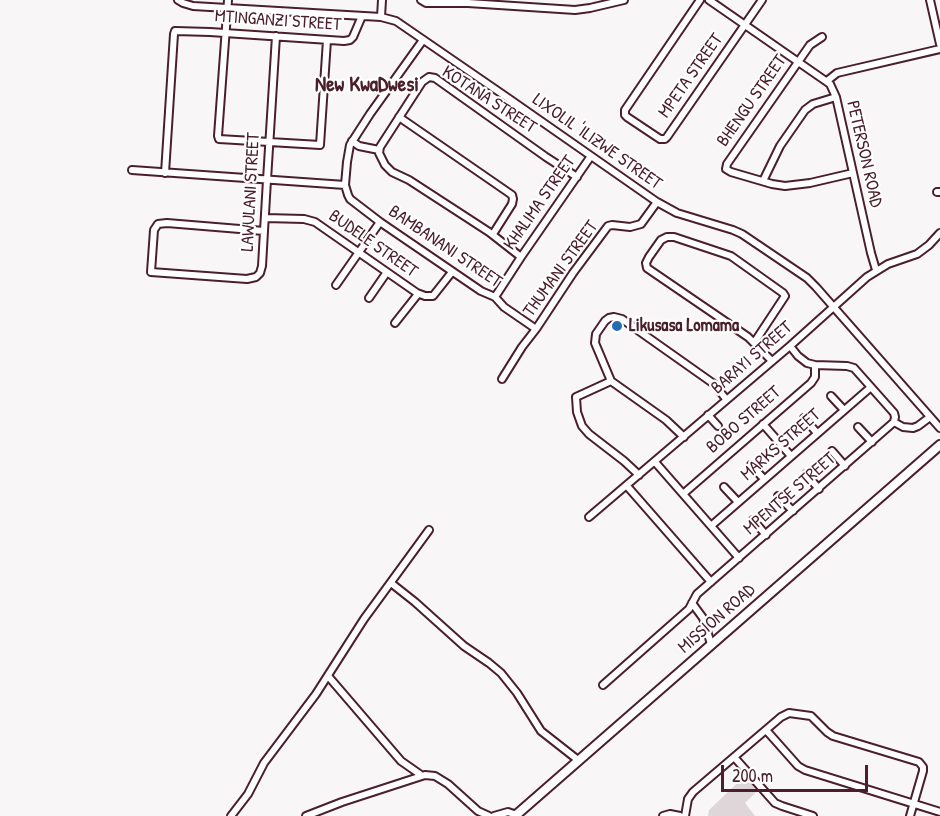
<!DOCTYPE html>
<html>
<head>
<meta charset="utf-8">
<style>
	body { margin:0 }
	#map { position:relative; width:940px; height:816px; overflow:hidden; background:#f8f6f7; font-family:"Patrick Hand",sans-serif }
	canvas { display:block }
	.scale { position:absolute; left:721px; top:765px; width:147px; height:27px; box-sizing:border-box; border:3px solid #4a1f2b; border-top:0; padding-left:8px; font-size:18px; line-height:21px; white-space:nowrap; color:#4a1f2b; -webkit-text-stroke:4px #fff; paint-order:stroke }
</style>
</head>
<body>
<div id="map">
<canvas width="940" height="816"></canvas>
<div class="scale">200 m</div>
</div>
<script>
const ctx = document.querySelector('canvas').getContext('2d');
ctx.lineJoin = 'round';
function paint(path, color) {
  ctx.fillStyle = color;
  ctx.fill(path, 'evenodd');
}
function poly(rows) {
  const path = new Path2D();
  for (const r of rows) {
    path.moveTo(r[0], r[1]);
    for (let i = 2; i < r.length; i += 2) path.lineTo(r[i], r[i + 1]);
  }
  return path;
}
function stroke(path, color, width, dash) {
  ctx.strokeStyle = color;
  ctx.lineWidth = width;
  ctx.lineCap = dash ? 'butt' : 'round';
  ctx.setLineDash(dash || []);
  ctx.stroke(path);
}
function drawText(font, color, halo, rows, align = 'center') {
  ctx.font = font + ' "Patrick Hand",sans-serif';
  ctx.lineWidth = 4.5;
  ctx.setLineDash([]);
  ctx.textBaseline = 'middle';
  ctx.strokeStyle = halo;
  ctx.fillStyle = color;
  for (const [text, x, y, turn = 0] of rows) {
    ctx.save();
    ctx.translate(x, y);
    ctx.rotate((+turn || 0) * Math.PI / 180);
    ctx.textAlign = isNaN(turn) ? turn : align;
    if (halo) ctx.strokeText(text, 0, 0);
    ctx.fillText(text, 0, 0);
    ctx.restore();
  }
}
paint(poly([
	[746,775,758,790,745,803,755,816,708,816,709,810]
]), '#ded6d9');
const minor = poly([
	[178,0,183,3,193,6,381,17,396,21,508,98,657,202,677,213,733,230,742,234,807,278,816,287,940,428],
	[228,0,218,136,219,139,320,145,327,40],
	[421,0,426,3,468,3,575,10,590,8,624,0],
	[700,0,625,110,625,115,627,117,660,139,665,139,667,137,762,0],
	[709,0,830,84,836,97,871,253,876,270],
	[930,0,940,44],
	[381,17,382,0],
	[822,37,810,45,727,164,726,169,731,172,772,184,785,186,810,183,853,173],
	[423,40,370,114,350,145,347,162,345,185,348,195,350,199,380,222,481,291,495,297,504,307,536,329],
	[827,81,837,73,940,49],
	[399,117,512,195,513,199,512,204,493,234],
	[352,141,359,146,379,150],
	[132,170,345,185],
	[165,173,174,34,175,31,210,32,344,41,350,40,353,37,362,16],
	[763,181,780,146,805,110,813,104,836,97],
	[937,192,940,192],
	[265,218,304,219,315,222,417,293,425,296,433,296,452,272],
	[264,231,167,223,158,224,154,230,151,272,247,279,256,277,260,273,262,266,264,231,267,180,276,36],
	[521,257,489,232,409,180,392,172,385,165,379,153,380,147,422,82,429,77,435,78,546,157,577,177],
	[336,285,380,222],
	[495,297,521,257,591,156],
	[369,298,387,272],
	[395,323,418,294],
	[754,343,785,296,783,293,731,256,674,237,667,237,661,240,649,257,646,263,647,268,748,337,772,361],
	[502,379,522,347,536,329,573,273,608,226,612,225,630,227,641,224,657,202],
	[611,381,576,397,577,412,582,426,589,434,624,461,639,475],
	[831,396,844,410],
	[708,415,718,426],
	[804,418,817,433],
	[894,422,903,427,913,428,918,426,930,417],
	[763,424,791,456],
	[858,427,872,442],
	[684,437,666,420,611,381,595,343,596,334,605,321,609,318,614,317,622,319,714,384,726,399],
	[832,451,845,466],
	[655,462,739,558],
	[751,465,764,479],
	[806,474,819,489],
	[627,486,711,582],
	[724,487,738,502],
	[683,494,811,383,815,377,815,365],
	[778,496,793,511],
	[589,517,790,346,867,277,888,264,917,254,929,245,940,233],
	[753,520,766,535],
	[711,526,871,387],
	[391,583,415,602,464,646,489,663,501,673,517,693,541,731,578,760],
	[692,603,703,618,711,644],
	[328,676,401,761,421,775],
	[603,685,689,609,697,594,894,422,895,417,894,413,854,368,847,366,815,365,807,363,798,356,790,346],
	[766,730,798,766,805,770,940,812],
	[734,757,775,803,782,806,813,816],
	[231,816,248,794,264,763,316,694,364,619,429,530],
	[306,816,342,802,425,775,435,776,448,784,478,811,489,816],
	[494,816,508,812,517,815],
	[663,816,670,814,680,816],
	[685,816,688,799,693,792,781,717,789,713,811,716,827,732,833,736,919,762,923,767,923,771,910,816]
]);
const tertiary = poly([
	[515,816,940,445]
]);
stroke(minor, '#4a1f2b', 10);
stroke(tertiary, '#4a1f2b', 12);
stroke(minor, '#fff', 6);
stroke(tertiary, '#fff', 8);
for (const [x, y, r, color] of [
	[617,326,6,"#1f6fb2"]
]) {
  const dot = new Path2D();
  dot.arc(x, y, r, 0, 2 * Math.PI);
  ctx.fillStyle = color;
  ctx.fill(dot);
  stroke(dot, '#fff', 2);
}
drawText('18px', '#4a1f2b', '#fff', [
	["MTINGANZI STREET",278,21,4],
	["MPETA STREET",691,76,-55],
	["KOTANA STREET",489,100,33],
	["BHENGU STREET",752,101,-55],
	["LIXOLIL 'ILIZWE STREET",597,142,35],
	["PETERSON ROAD",864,154,77],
	["LAWULANI STREET",251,192,-87],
	["KHALIMA STREET",540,203,-55],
	["BUDELE STREET",373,244,35],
	["BAMBANANI STREET",445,247,34],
	["THUMANI STREET",561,269,-54],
	["BARAYI STREET",752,358,-41],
	["BOBO STREET",744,420,-41],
	["MARKS STREET",781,445,-41],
	["MPENTSE STREET",790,494,-41],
	["MISSION ROAD",717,619,-41]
]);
drawText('bold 18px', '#4a1f2b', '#fff', [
	["Likusasa Lomama",629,326]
], 'left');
drawText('bold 21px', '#4a1f2b', '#fff', [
	["New KwaDwesi",367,85]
]);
</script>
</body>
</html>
